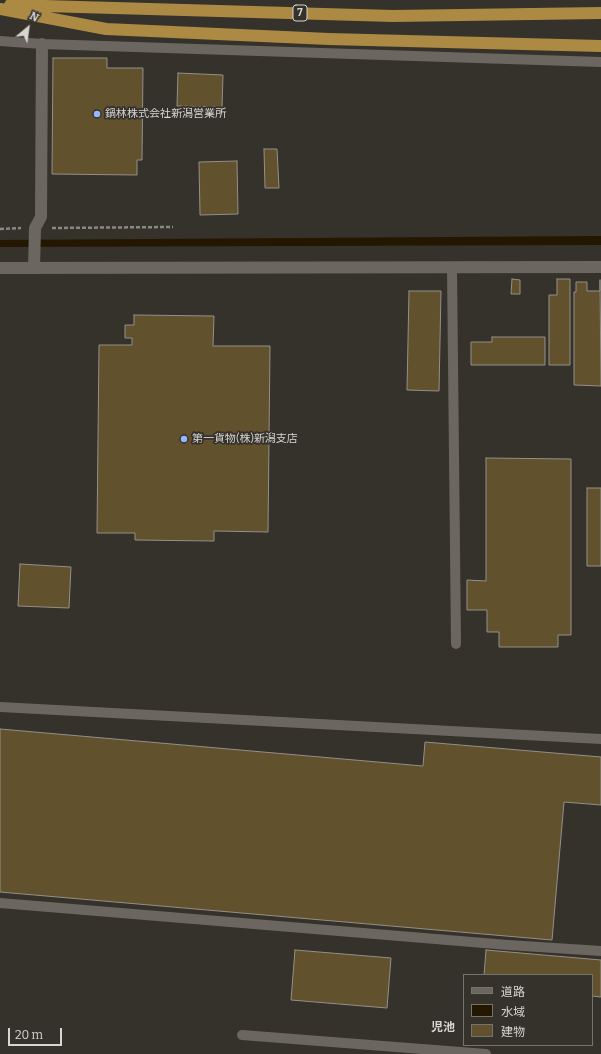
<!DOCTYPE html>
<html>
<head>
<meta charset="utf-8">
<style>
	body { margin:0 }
	#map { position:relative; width:601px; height:1054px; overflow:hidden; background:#35322c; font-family:Bitter,"Noto Sans JP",serif }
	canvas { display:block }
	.legend { position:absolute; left:463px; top:974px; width:130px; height:72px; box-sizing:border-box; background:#35322c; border:1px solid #76736e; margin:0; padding:5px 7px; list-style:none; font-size:12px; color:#d7d5d1 }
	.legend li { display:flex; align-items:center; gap:8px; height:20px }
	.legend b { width:20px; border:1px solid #76736e }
	.north { position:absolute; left:8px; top:8px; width:40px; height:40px; -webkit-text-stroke:3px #35322c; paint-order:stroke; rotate:29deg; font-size:11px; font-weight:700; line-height:16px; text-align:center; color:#d7d5d1 }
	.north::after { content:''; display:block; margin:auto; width:14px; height:18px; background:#d7d5d1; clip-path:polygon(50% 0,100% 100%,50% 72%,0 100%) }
	.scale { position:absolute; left:8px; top:1028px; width:54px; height:18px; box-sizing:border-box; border:2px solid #d7d5d1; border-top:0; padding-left:5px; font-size:12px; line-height:14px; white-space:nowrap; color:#d7d5d1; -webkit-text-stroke:3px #35322c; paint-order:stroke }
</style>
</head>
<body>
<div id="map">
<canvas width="601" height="1054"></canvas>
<ul class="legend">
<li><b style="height:5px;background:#6b6760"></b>道路</li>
<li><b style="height:11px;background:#231700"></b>水域</li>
<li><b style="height:11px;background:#62512d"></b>建物</li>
</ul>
<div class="north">N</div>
<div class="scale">20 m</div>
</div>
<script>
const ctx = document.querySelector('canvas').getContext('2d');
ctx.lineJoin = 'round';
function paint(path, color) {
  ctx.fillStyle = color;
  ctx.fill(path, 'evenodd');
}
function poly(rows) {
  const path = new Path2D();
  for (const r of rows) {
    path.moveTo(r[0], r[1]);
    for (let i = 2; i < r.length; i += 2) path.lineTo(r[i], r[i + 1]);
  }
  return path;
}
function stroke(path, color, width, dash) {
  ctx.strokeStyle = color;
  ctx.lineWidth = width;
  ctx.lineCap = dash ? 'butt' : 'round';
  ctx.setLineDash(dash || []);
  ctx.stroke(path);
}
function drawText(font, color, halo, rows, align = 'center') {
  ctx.font = font + ' Bitter,"Noto Sans JP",serif';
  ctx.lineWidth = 3.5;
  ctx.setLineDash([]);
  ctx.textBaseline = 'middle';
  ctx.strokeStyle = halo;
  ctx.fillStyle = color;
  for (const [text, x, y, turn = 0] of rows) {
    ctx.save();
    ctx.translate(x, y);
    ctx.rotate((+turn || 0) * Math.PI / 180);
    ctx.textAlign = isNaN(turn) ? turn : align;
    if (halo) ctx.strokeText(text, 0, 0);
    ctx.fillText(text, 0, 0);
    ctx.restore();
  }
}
paint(poly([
	[601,236,601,245,0,247,0,240]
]), '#231700');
const building = poly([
	[53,58,107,58,107,68,143,68,142,160,137,160,137,175,52,174,53,58],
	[178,73,223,75,222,107,177,106,178,73],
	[264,149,277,149,279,188,265,188,264,149],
	[237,161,238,214,200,215,199,162,237,161],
	[512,279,520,280,520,294,511,294,512,279],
	[557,279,570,279,570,365,549,365,549,295,557,295,557,279],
	[600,280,601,386,574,385,574,292,576,292,576,282,587,282,587,291,600,291,600,280],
	[409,291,441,291,439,391,407,390,409,291],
	[134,315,214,316,213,346,270,346,268,532,214,531,214,541,135,540,135,533,97,533,99,345,132,345,132,338,125,338,125,325,134,325,134,315],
	[492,337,545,337,545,365,471,365,471,342,492,342,492,337],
	[486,458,571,459,571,635,558,635,558,647,499,647,499,632,487,632,487,610,467,610,467,580,486,581,486,458],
	[587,488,601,488,601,566,587,566,587,488],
	[20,564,71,567,69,608,18,606,20,564],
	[0,729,423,766,425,742,601,757,601,805,564,802,552,940,0,892,0,729],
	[295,950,391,958,387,1008,291,1000,295,950],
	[486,950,601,960,601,997,592,996,592,975,484,975,486,950]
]);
paint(building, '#62512d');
stroke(building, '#949089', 1);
stroke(poly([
	[52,228,173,227],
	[0,229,21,228]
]), '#8a8883', 2.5, [4, 2]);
stroke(poly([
	[0,41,42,44,601,62],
	[452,267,456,644],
	[0,707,601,739],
	[0,903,508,945,601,951],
	[242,1035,486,1054]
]), '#6b6760', 10);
stroke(poly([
	[34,268,35,228,41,217,42,44]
]), '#6b6760', 12);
stroke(poly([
	[0,268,601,267]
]), '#6b6760', 12);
stroke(poly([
	[10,5,393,16,601,13],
	[0,9,106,29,329,39,601,46]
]), '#ac8a43', 12);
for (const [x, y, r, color] of [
	[97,114,4,"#94b7fd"],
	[184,439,4,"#94b7fd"]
]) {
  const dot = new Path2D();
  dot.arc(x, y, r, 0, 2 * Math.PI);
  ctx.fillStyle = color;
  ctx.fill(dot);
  stroke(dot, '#35322c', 1.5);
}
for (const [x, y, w] of [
	[300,13,14]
]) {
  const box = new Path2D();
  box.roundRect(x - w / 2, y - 8, w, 16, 3);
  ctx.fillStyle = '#35322c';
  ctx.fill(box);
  stroke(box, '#d7d5d1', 1);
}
drawText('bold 10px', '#d7d5d1', null, [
	["7",300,13]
]);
drawText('11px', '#d7d5d1', '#35322c', [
	["鍋林株式会社新潟営業所",105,114],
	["第一貨物(株)新潟支店",192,439]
], 'left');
drawText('bold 12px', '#d7d5d1', '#35322c', [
	["児池",443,1028]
]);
</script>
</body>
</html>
